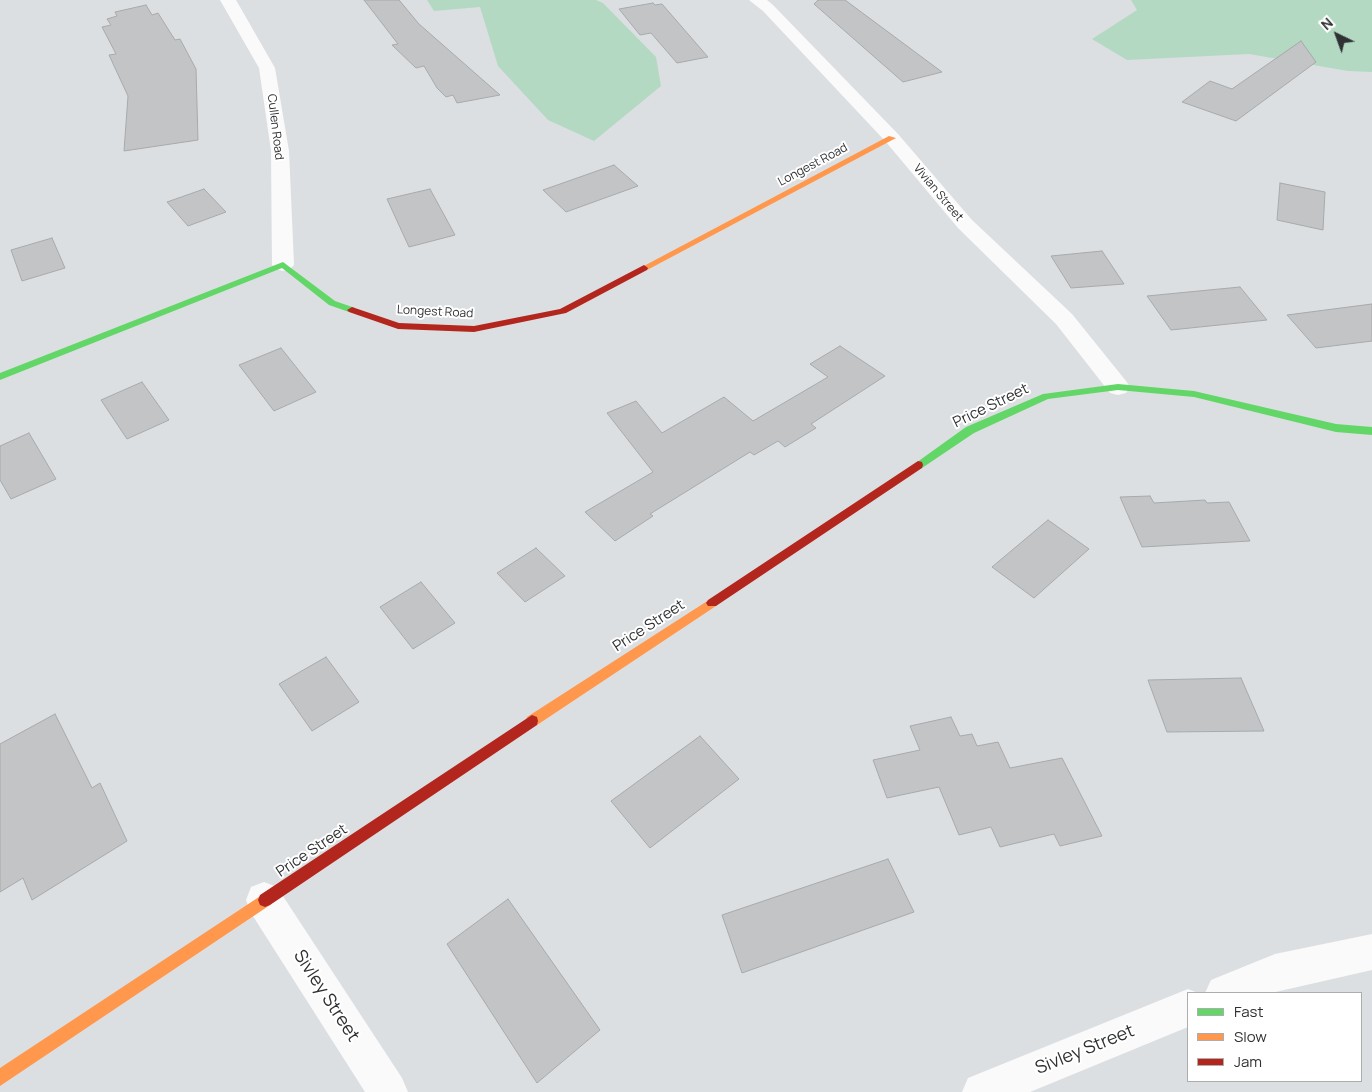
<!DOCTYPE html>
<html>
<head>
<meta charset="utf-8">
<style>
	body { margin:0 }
	#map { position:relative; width:1372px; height:1092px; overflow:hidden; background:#dcdfe1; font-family:Manrope,sans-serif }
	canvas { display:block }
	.legend { position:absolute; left:1187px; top:992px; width:175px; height:90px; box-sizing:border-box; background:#fff; border:1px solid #acadad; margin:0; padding:6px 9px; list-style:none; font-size:15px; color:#2f3133 }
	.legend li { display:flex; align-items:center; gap:10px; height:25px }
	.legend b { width:25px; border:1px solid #acadad }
	.north { position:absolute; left:1312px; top:10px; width:50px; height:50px; -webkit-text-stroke:4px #fff; paint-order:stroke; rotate:318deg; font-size:14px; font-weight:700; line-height:20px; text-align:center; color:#2f3133 }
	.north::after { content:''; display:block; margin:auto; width:18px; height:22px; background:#2f3133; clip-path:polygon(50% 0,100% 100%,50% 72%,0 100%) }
</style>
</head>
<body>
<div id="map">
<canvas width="1372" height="1092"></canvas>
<ul class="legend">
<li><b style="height:6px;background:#63d668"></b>Fast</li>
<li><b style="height:6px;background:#ff974d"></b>Slow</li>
<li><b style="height:6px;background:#b3261e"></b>Jam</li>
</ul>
<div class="north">N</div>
</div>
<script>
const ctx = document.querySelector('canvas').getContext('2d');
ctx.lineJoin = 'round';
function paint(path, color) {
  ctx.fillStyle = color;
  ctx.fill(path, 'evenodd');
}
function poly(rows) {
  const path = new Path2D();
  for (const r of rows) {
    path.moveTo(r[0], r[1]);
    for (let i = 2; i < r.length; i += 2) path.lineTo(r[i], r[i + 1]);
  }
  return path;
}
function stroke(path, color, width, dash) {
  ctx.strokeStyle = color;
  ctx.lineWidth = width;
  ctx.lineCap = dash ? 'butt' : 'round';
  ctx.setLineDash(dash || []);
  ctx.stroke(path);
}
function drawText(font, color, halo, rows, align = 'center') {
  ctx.font = font + ' Manrope,sans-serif';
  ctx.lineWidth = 4;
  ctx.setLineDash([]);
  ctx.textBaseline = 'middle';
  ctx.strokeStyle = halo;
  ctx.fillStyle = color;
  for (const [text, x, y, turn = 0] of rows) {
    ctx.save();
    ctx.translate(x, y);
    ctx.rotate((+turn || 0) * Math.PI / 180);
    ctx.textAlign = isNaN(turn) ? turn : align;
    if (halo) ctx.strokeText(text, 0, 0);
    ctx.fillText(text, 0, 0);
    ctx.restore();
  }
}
paint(poly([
	[427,0,596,0,603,3,656,57,661,86,594,141,548,120,498,66,480,7,434,11],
	[1131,0,1372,0,1372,72,1348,71,1249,54,1127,60,1092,39,1137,10]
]), '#b3d9c3');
const building = poly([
	[364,0,399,0,419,24,500,95,457,103,453,95,446,97,437,88,424,66,416,68,392,45,398,44,364,0],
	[818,0,845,0,942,72,903,82,814,4,818,0],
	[653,3,655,5,662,4,708,57,677,63,651,33,640,35,619,9,653,3],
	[146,5,152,15,158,13,175,40,180,39,196,69,198,140,124,151,128,96,109,55,116,54,102,27,111,25,107,19,117,16,115,12,146,5],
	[1301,41,1316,62,1236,121,1182,102,1210,81,1232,89,1301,41],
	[614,165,638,186,566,212,543,190,614,165],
	[1280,183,1325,192,1323,230,1277,220,1280,183],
	[204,189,226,212,188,226,167,202,204,189],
	[430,189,455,235,409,247,387,199,430,189],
	[52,238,65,268,22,281,11,250,52,238],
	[1102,251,1124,284,1071,288,1051,256,1102,251],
	[1240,287,1267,320,1171,330,1147,296,1240,287],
	[1372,304,1372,341,1316,348,1287,315,1372,304],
	[840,346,885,376,811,424,816,428,785,447,778,441,754,455,750,452,650,514,653,516,615,541,585,512,653,472,607,413,636,401,662,433,724,397,753,421,828,377,810,364,840,346],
	[281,348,316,392,274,411,239,365,281,348],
	[142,382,169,420,127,439,101,400,142,382],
	[29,433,56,479,11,499,0,480,0,446,29,433],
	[1150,496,1154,503,1205,500,1207,503,1229,502,1250,541,1142,547,1120,497,1150,496],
	[1048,520,1089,549,1034,598,992,567,1048,520],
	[536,548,565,576,525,602,497,573,536,548],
	[421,582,455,623,413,649,380,607,421,582],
	[326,657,359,702,312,731,279,684,326,657],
	[1241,678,1264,731,1167,732,1148,680,1241,678],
	[55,714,92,788,100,783,127,841,32,900,23,878,0,892,0,744,55,714],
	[951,717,960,736,972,734,977,746,998,742,1010,768,1062,758,1102,836,1060,846,1054,834,1000,847,991,827,959,835,939,787,887,798,873,760,920,750,910,726,951,717],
	[700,736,739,779,650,848,611,801,700,736],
	[888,859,914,912,742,973,722,915,888,859],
	[508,899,600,1030,537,1083,447,944,508,899]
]);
paint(building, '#c3c4c5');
stroke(building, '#a8a9aa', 1);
paint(poly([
	[220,0,236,0,275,68,289,151,294,265,290,269,283,271,276,269,272,265,271,151,259,68,220,0],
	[749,0,767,0,773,5,898,134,972,220,1072,314,1126,381,1130,387,1126,393,1118,395,1110,393,1056,324,958,228,886,142,763,11,749,0],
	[264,882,277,887,402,1078,408,1092,365,1092,251,913,246,900,251,887,264,882],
	[1372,934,1372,970,1271,993,1205,993,1211,980,1275,954,1372,934],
	[1188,989,1198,993,1188,993,1188,1027,1030,1092,962,1092,968,1078,1188,989]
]), '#fafafa');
paint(poly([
	[283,262,335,301,355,308,355,312,349,312,329,305,282,268,0,380,0,373,283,262],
	[1118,384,1194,391,1336,424,1372,427,1372,435,1336,432,1194,397,1118,390,1048,399,974,433,922,468,918,469,913,465,966,427,1043,394,1118,384]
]), '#63d668');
paint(poly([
	[889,136,896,138,647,270,641,270,640,268,889,136],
	[712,598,716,600,718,603,716,606,537,725,532,727,527,725,526,721,527,717,712,598],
	[265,893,270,895,272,900,270,905,0,1086,0,1068,265,893]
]), '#ff974d');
paint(poly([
	[644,265,648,268,647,270,566,313,474,332,398,329,349,312,347,310,352,307,399,323,474,326,560,309,644,265],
	[918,461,922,462,923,465,922,468,716,606,708,606,706,603,708,600,918,461],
	[532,715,537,717,538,721,537,725,270,905,265,907,260,905,258,900,260,895,532,715]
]), '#b3261e');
drawText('12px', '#2f3133', '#fff', [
	["Cullen Road",275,127,83],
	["Longest Road",813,165,-28],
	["Vivian Street",938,193,50],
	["Longest Road",435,312,3]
]);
drawText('15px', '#2f3133', '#fff', [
	["Price Street",991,406,-26],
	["Price Street",649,626,-33],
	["Price Street",312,851,-34]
]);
drawText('18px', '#2f3133', '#fff', [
	["Sivley Street",326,996,57],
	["Sivley Street",1085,1050,-22]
]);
</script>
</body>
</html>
